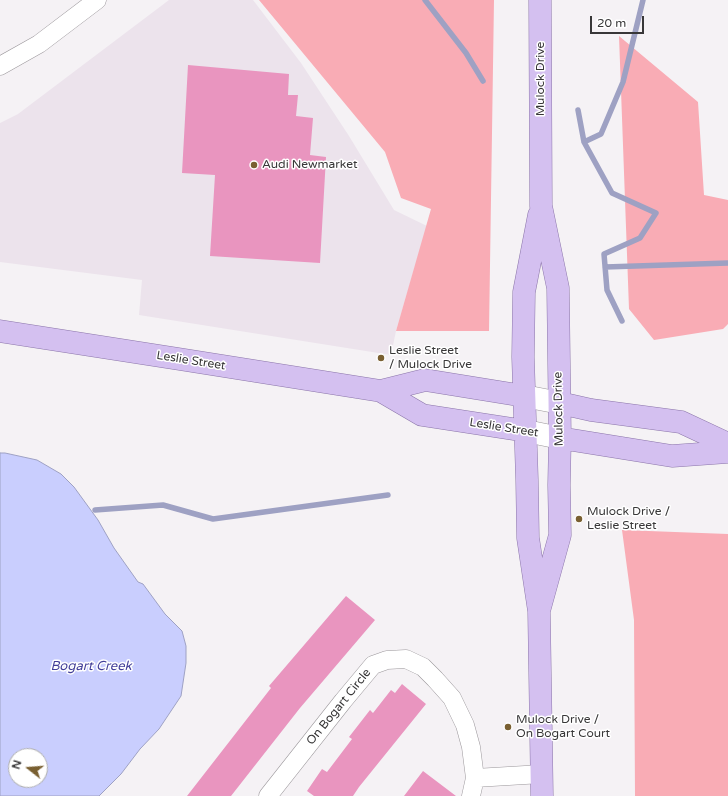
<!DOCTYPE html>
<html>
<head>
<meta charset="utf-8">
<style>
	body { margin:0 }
	#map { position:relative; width:728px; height:796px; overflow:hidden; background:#f5f2f5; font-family:"Varela Round",sans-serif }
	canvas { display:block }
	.north { position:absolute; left:8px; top:748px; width:40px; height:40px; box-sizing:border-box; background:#fff; border:1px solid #afafaf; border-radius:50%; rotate:287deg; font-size:11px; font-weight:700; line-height:16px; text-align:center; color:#383738 }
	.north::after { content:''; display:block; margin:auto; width:14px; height:18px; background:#795f31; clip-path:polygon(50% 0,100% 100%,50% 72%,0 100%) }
	.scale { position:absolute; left:590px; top:16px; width:54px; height:18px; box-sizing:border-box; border:2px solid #383738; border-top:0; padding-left:5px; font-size:12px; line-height:14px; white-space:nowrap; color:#383738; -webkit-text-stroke:3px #fff; paint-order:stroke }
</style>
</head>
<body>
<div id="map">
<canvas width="728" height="796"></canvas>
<div class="north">N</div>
<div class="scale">20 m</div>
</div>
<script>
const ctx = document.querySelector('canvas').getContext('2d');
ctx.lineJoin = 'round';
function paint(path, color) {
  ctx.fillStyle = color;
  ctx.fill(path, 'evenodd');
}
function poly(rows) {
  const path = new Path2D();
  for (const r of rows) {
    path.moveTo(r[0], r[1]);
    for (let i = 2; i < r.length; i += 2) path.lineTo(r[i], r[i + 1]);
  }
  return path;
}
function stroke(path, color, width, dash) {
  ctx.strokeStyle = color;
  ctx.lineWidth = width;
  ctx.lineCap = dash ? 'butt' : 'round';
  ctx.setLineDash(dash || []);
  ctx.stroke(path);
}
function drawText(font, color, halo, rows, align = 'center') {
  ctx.font = font + ' "Varela Round",sans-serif';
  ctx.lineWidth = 3;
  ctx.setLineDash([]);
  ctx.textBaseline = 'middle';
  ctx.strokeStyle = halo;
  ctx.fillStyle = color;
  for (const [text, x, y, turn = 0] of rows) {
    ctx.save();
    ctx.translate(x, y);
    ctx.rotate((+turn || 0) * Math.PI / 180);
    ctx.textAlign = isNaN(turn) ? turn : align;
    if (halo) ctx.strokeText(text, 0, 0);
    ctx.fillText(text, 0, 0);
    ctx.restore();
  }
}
paint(poly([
	[169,0,253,0,301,63,349,136,394,210,427,226,396,331,391,355,139,315,142,280,0,262,0,123,18,114]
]), '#ece3ec');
paint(poly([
	[259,0,494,0,489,331,396,331,431,209,401,198,385,152],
	[619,36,698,102,704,195,728,200,728,324,723,329,654,340,629,309],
	[622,530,728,534,728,796,635,796,634,620]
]), '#f9acb5');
const water = poly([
	[0,453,5,453,37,460,61,474,74,487,98,520,114,548,138,582,143,584,165,614,182,631,186,646,186,663,181,696,159,729,140,749,121,774,99,796,0,796,0,453],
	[16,756,40,756,40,780,16,780,16,756]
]);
paint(water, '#c9cefe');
stroke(water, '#9ea1c3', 1);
stroke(poly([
	[425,0,466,53,483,81],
	[578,110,584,142,612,193,656,213,640,238,604,254,607,290,622,321],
	[584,142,601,134,623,82,643,0],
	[605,267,728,263],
	[95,510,163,505,213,519,388,495]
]), '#9ea1c3', 5.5);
paint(poly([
	[188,65,289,74,288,95,298,95,296,116,313,118,310,155,326,157,320,263,210,256,215,175,182,173],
	[346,596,375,620,300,708,231,796,187,796,271,688,269,686],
	[402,684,426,704,359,787,353,796,314,796,307,791,322,769,327,772,352,739,349,737,370,710,373,713,391,690,395,693],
	[423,771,456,796,404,796]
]), '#e995bf');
const minor = poly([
	[0,66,39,44,97,0],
	[475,778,542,774],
	[268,796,343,701,373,665,387,660,406,659,423,667,435,679,452,698,465,725,471,747,475,778,471,796]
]);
const secondary = poly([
	[524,396,560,403],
	[526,431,560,438]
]);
const primary = poly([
	[539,215,524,292,523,357,527,480,528,538,539,611,542,796],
	[0,331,179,359,381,391,422,415,526,431],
	[381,391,425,380,524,396],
	[560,403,591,410,681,422,728,444],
	[560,438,672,456,728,452],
	[539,611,560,535,559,485,560,438,558,288,541,206,540,0]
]);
stroke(minor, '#9b979b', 19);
stroke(secondary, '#9b979b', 23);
stroke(primary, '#8b75a9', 23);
stroke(minor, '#fff', 18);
stroke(secondary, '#fff', 22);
stroke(primary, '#d4c0f0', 22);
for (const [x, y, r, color] of [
	[254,165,4,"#795f31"],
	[381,358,4,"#795f31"],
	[579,519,4,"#795f31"],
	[508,727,4,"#795f31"]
]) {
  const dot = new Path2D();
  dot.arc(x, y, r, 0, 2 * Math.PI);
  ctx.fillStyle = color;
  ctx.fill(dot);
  stroke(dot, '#fff', 1.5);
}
drawText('12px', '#383738', '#fff', [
	["Mulock Drive",541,79,-90],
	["Leslie Street",191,361,9],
	["Mulock Drive",559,409,-91],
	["Leslie Street",504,428,9],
	["On Bogart Circle",339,707,-51]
]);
drawText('12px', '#383738', '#fff', [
	["Audi Newmarket",262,165],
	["Leslie Street",389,351],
	["/ Mulock Drive",389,365],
	["Mulock Drive /",587,512],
	["Leslie Street",587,526],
	["Mulock Drive /",516,720],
	["On Bogart Court",516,734]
], 'left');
drawText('italic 13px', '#433f99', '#fff', [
	["Bogart Creek",91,667]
]);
</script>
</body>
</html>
